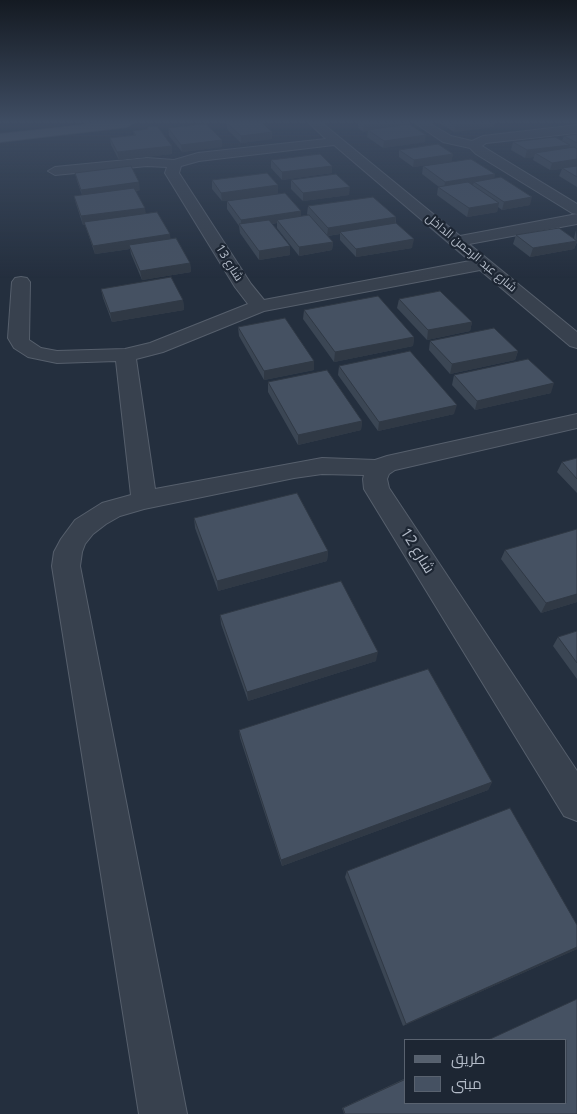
<!DOCTYPE html>
<html>
<head>
<meta charset="utf-8">
<style>
	body { margin:0 }
	#map { position:relative; width:577px; height:1114px; overflow:hidden; background:#242f3e; font-family:"Noto Sans",Cairo,sans-serif }
	canvas { display:block }
	.legend { position:absolute; left:404px; top:1039px; width:162px; height:65px; box-sizing:border-box; background:#1d2633; border:1px solid #59626f; margin:0; padding:6px 9px; list-style:none; font-size:15px; color:#b4bcc9 }
	.legend li { display:flex; align-items:center; gap:10px; height:25px }
	.legend b { width:25px; border:1px solid #59626f }
</style>
</head>
<body>
<div id="map">
<canvas width="577" height="1114"></canvas>
<ul class="legend">
<li><b style="height:6px;background:#56606e"></b>طريق</li>
<li><b style="height:14px;background:#455162"></b>مبنى</li>
</ul>
</div>
<script>
const ctx = document.querySelector('canvas').getContext('2d');
ctx.lineJoin = 'round';
function poly(rows) {
  const path = new Path2D();
  for (const r of rows) {
    path.moveTo(r[0], r[1]);
    for (let i = 2; i < r.length; i += 2) path.lineTo(r[i], r[i + 1]);
  }
  return path;
}
function stroke(path, color, width, dash) {
  ctx.strokeStyle = color;
  ctx.lineWidth = width;
  ctx.lineCap = dash ? 'butt' : 'round';
  ctx.setLineDash(dash || []);
  ctx.stroke(path);
}
function paint(path, color) {
  ctx.fillStyle = color;
  ctx.fill(path, 'evenodd');
}
function drawText(font, color, halo, rows, align = 'center') {
  ctx.font = font + ' "Noto Sans",Cairo,sans-serif';
  ctx.lineWidth = 4.5;
  ctx.setLineDash([]);
  ctx.textBaseline = 'middle';
  ctx.strokeStyle = halo;
  ctx.fillStyle = color;
  for (const [text, x, y, turn = 0] of rows) {
    ctx.save();
    ctx.translate(x, y);
    ctx.rotate((+turn || 0) * Math.PI / 180);
    ctx.textAlign = isNaN(turn) ? turn : align;
    if (halo) ctx.strokeText(text, 0, 0);
    ctx.fillText(text, 0, 0);
    ctx.restore();
  }
}
const minor = poly([
	[309,123,322,123,460,236,577,214,572,213,476,154,470,148,443,142,418,125,416,123,429,123,451,136,472,141,483,136,577,125,577,133,486,143,482,146,577,204,577,224,469,244,577,332,577,348,570,346,480,270,264,311,163,352,136,359,155,489,322,458,375,460,387,456,577,414,577,428,395,470,389,474,387,479,389,488,577,771,577,821,564,816,364,489,363,479,364,475,322,474,294,478,144,509,120,516,106,524,93,534,85,544,82,552,80,566,187,1114,139,1114,52,566,54,552,61,539,75,520,102,503,131,495,116,361,57,363,28,357,14,348,8,338,12,282,15,278,21,277,27,278,30,282,29,340,41,348,57,351,125,349,150,343,248,304,235,287,165,173,167,167,147,166,55,175,48,171,55,167,147,158,174,160,198,153,326,139,309,123],
	[334,145,470,261,264,300,251,284,179,173,181,166,199,161,334,145]
]);
const major = poly([
	[101,123,133,123,127,127,0,142,0,134,101,123]
]);
stroke(minor, '#565f6c', 2);
stroke(major, '#414a57', 2);
paint(minor, '#38414e');
paint(major, '#56606e');
paint(poly([
	[226,123,272,139,241,143,227,129],
	[358,123,410,123,410,125,425,142,383,148,367,137,368,131,363,132,358,128],
	[439,123,495,123,494,127,454,132],
	[147,127,172,146,172,154,119,160,111,145,110,138,134,135,133,131,147,130],
	[168,128,222,147,182,152,169,136],
	[577,134,577,187,559,176,562,169,550,170,533,160,534,157,525,158,511,150,513,142,562,140,564,136],
	[399,150,453,154,451,162,413,167,399,157],
	[271,160,332,166,332,173,282,180,271,168],
	[423,166,495,174,494,178,530,205,502,210,498,207,497,212,467,217,437,195,438,187,439,187,422,174],
	[75,173,140,190,136,191,146,214,170,234,170,239,190,263,191,272,142,280,131,254,130,249,95,254,85,225,83,225,76,204,74,196,82,195,77,181],
	[212,180,278,185,278,194,222,201,212,189],
	[291,180,349,195,303,201,291,189],
	[227,201,301,211,301,216,308,215,307,214,308,206,396,217,396,223,412,248,356,257,340,240,340,234,328,236,333,242,332,250,299,256,277,228,277,223,272,224,290,255,259,260,240,233,239,226,227,209],
	[576,230,577,242,574,249,530,257,513,244,516,235,574,238],
	[101,289,183,300,184,310,112,322,103,298],
	[399,299,472,322,470,331,427,340,397,308],
	[304,310,414,337,413,346,334,362,303,319],
	[238,327,314,370,264,380,239,336],
	[430,341,518,351,515,360,450,374,429,350],
	[339,366,454,414,378,431,338,375],
	[454,375,551,393,475,410,452,385],
	[268,382,362,421,361,430,298,445,268,392],
	[577,458,577,493,557,472,562,462],
	[194,518,328,551,327,561,218,591,195,528],
	[505,550,577,602,541,613,501,559],
	[220,615,376,661,248,701,221,624],
	[577,631,577,679,553,646,558,637],
	[239,730,492,782,488,790,282,866,240,738],
	[347,871,577,925,577,949,403,1026,345,877],
	[406,1078,577,1114,344,1114,342,1108]
]), '#3b4654');
paint(poly([
	[378,123,410,123,409,126,368,130,368,131,363,132,364,124],
	[471,123,495,123,494,127,454,132,456,125],
	[272,132,272,139,241,143,241,136],
	[426,135,425,142,383,148,384,141],
	[222,140,222,147,182,152,181,145],
	[570,145,568,152,535,153,534,157,525,158,527,150],
	[172,146,172,154,119,160,117,152],
	[453,154,451,162,413,167,414,160],
	[577,159,577,167,550,170,552,163],
	[332,166,332,173,282,180,282,172],
	[495,174,493,182,474,182,473,185,444,190,445,182],
	[139,182,140,190,83,198,81,190],
	[278,185,278,194,222,201,221,193],
	[350,187,349,195,303,201,303,193],
	[532,197,530,205,502,210,504,202],
	[499,203,497,212,467,217,469,208],
	[145,208,146,216,83,225,81,216],
	[301,211,301,219,277,220,277,223,242,228,241,227,241,220],
	[396,217,395,226,340,232,340,234,327,236,328,228],
	[170,234,171,243,129,245,130,249,95,254,93,246],
	[414,239,412,248,356,257,356,249],
	[577,241,574,249,530,257,533,248],
	[333,242,332,250,299,256,299,247],
	[290,246,290,255,259,260,259,251],
	[190,263,191,272,142,280,140,271],
	[183,300,184,310,112,322,110,313],
	[472,322,470,331,427,340,428,330],
	[414,337,413,346,334,362,335,352],
	[518,351,515,360,450,374,452,364],
	[314,361,314,370,264,380,264,371],
	[554,383,551,393,475,410,477,401],
	[457,405,454,414,378,431,379,422],
	[362,421,361,430,298,445,298,435],
	[328,551,327,561,218,591,217,581],
	[577,594,577,602,541,613,546,603],
	[378,652,376,661,248,701,247,692],
	[492,782,488,790,282,866,281,860],
	[577,947,577,949,403,1026,406,1024]
]), '#303945');
const building = poly([
	[227,123,262,123,272,132,241,136,227,123],
	[361,123,378,123,364,124,361,123],
	[452,123,471,123,456,125,452,123],
	[206,124,222,140,181,145,168,128,206,124],
	[409,124,426,135,384,141,368,130,409,124],
	[157,126,172,146,117,152,110,138,136,135,133,131,148,129,147,127,157,126],
	[577,134,577,143,564,136,577,134],
	[555,137,570,145,527,150,513,142,555,137],
	[438,144,453,154,414,160,399,150,438,144],
	[574,147,577,149,577,159,552,163,535,153,574,147],
	[320,154,332,166,282,172,271,160,320,154],
	[471,159,495,174,445,182,423,166,471,159],
	[131,166,139,182,81,190,75,173,131,166],
	[577,166,577,177,562,168,577,166],
	[267,173,278,185,221,193,212,180,267,173],
	[336,174,350,187,303,193,291,180,336,174],
	[501,177,532,197,504,202,474,182,501,177],
	[468,182,499,203,469,208,438,187,468,182],
	[134,188,145,208,81,216,74,196,134,188],
	[285,193,301,211,241,220,227,201,285,193],
	[373,197,396,217,328,228,308,206,373,197],
	[157,212,170,234,93,246,84,222,157,212],
	[309,215,333,242,299,247,277,220,309,215],
	[269,220,290,246,259,251,239,224,269,220],
	[396,223,414,239,356,249,340,232,396,223],
	[559,228,577,241,533,248,516,235,559,228],
	[176,238,190,263,140,271,129,245,176,238],
	[171,277,183,300,110,313,101,289,171,277],
	[440,291,472,322,428,330,399,299,440,291],
	[378,296,414,337,335,352,304,310,378,296],
	[285,318,314,361,264,371,238,327,285,318],
	[494,328,518,351,452,364,430,341,494,328],
	[410,351,457,405,379,422,339,366,410,351],
	[528,359,554,383,477,401,454,375,528,359],
	[327,370,362,421,298,435,268,382,327,370],
	[577,458,577,479,562,462,577,458],
	[297,493,328,551,217,581,194,518,297,493],
	[577,529,577,594,546,603,505,550,577,529],
	[341,581,378,652,247,692,220,615,341,581],
	[577,631,577,663,558,637,577,631],
	[428,669,492,782,281,860,239,730,428,669],
	[510,808,577,925,577,947,406,1024,347,871,510,808],
	[577,999,577,1114,345,1114,343,1108,406,1079,406,1103,566,1103,566,1040,488,1040,577,999]
]);
paint(building, '#455162');
stroke(building, '#303945', 1);
const sky = ctx.createLinearGradient(0, 0, 0, 278);
sky.addColorStop(0, '#141a22');
sky.addColorStop(0.44, '#3f4d63');
sky.addColorStop(1, '#3f4d6300');
ctx.fillStyle = sky;
ctx.fillRect(0, 0, 577, 278);
drawText('12px', '#b4bcc9', '#1d2633', [
	["شارع عبد الرحمن الداخل",471,253,40],
	["شارع 13",229,263,58]
]);
drawText('15px', '#b4bcc9', '#1d2633', [
	["شارع 12",417,551,58]
]);
</script>
</body>
</html>
